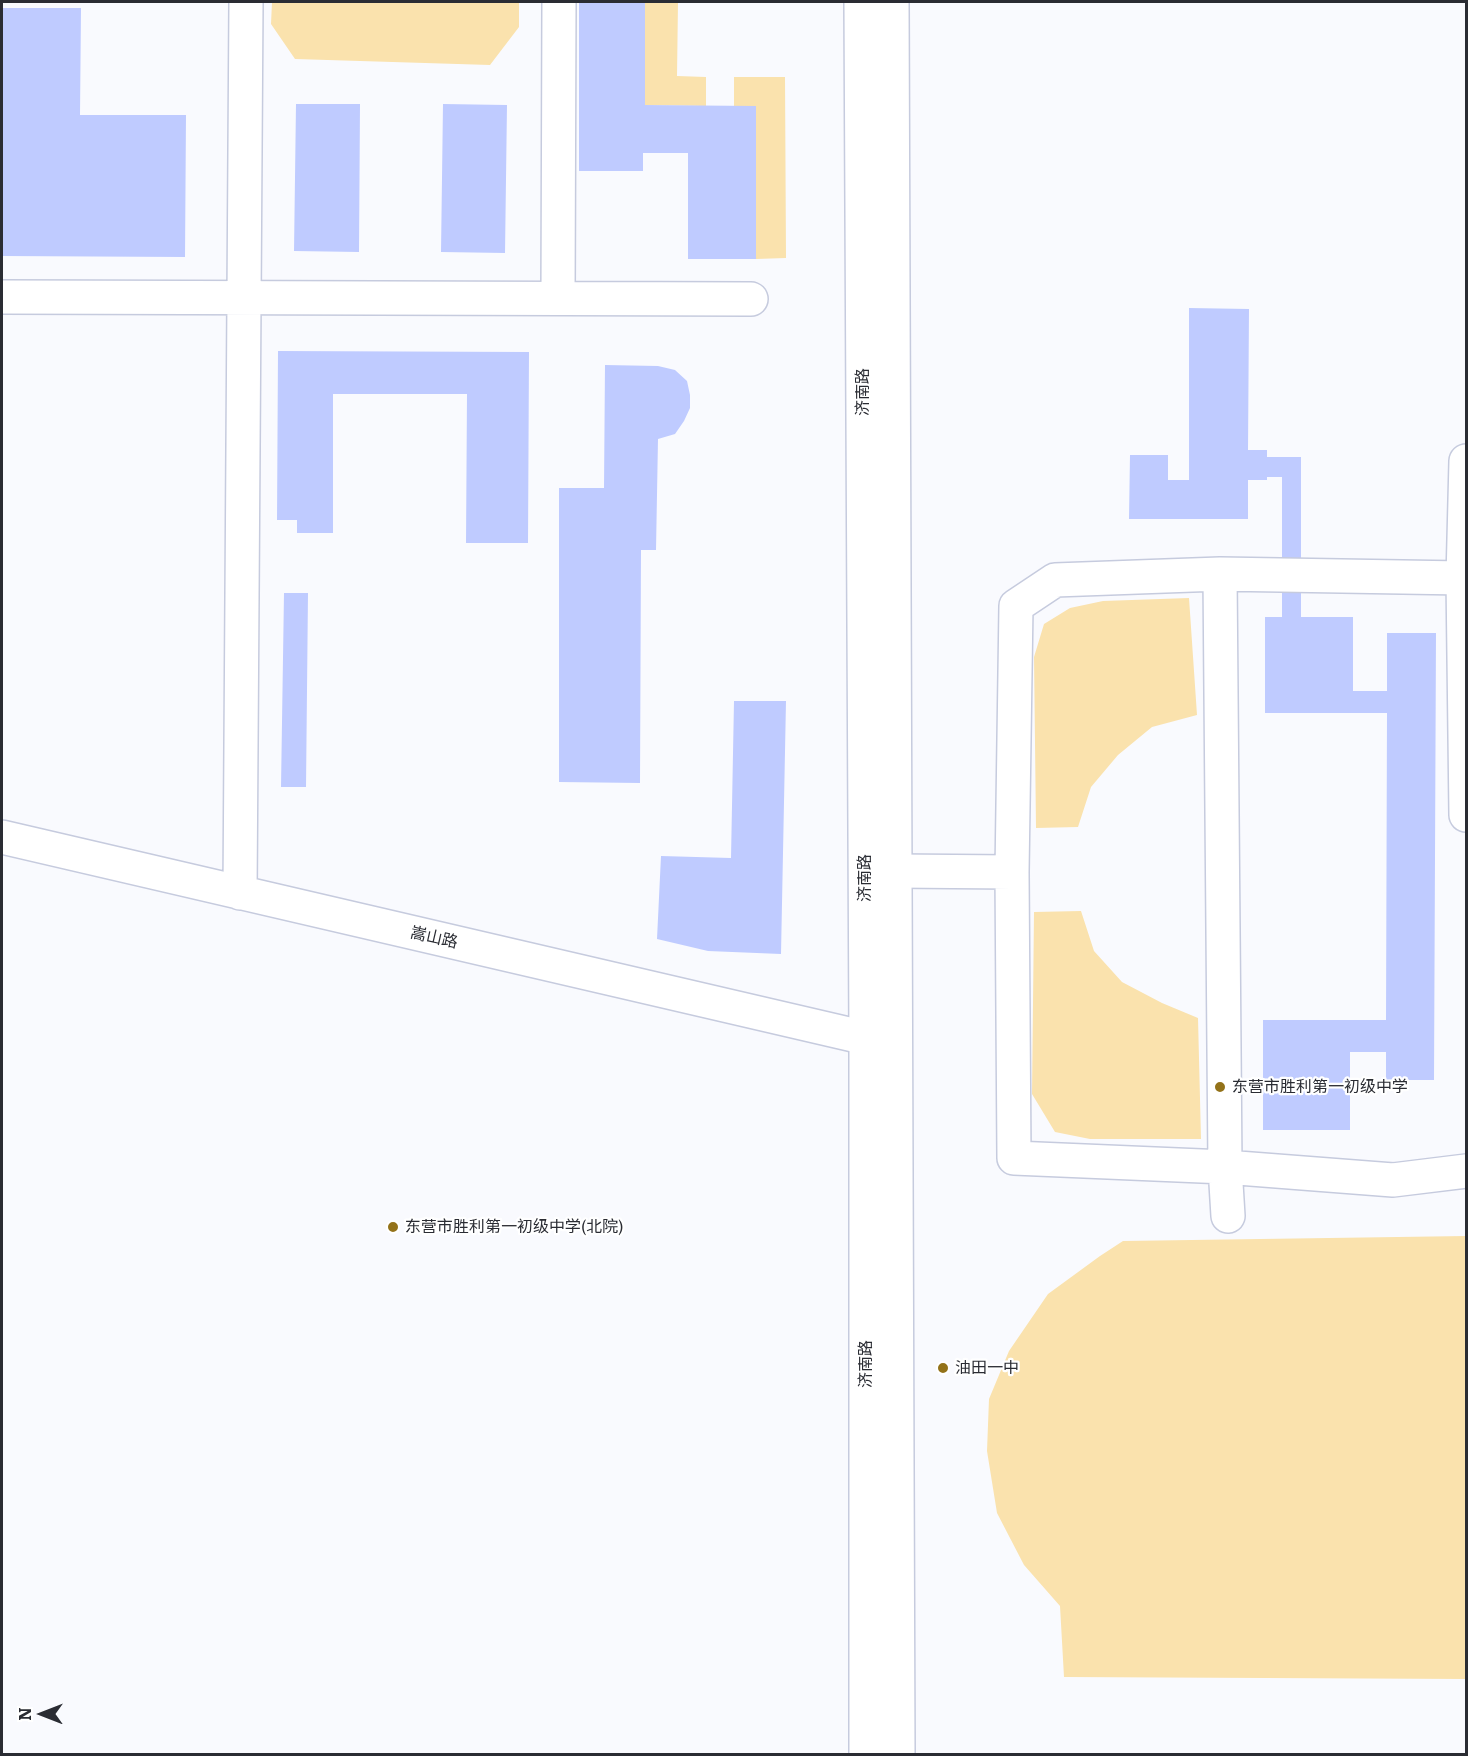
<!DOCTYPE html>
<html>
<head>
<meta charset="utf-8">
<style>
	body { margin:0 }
	#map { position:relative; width:1468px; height:1756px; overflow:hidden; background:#f9fafe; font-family:Literata,serif }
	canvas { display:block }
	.frame { position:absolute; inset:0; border:3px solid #2a2c33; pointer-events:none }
	.north { position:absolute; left:12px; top:1684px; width:60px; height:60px; -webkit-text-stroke:4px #fff; paint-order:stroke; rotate:270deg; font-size:16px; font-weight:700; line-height:24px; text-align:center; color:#2a2c33 }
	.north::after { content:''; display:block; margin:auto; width:21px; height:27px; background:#2a2c33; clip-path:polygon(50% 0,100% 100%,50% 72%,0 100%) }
</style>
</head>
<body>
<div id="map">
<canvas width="1468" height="1756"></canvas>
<div class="frame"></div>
<div class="north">N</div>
</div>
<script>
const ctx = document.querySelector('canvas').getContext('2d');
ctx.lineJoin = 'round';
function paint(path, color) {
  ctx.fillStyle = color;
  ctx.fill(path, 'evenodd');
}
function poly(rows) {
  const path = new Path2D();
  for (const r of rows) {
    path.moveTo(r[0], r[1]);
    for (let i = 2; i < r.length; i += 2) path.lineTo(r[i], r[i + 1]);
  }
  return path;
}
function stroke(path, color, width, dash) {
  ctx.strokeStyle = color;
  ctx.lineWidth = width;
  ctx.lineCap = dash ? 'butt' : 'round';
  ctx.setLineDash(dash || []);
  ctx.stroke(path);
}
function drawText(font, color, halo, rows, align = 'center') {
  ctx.font = font + ' Literata,"Noto Sans SC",serif';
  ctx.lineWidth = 4.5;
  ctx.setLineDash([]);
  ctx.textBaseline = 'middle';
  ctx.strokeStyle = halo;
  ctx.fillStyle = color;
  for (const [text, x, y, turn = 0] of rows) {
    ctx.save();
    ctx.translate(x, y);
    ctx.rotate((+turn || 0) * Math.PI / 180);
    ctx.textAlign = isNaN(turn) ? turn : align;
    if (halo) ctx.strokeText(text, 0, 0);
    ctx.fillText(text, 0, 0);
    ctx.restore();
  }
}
paint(poly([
	[272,2,519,2,519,27,490,65,295,59,271,24],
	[645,2,678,2,677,76,706,77,706,106,645,105],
	[734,77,785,77,786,258,756,259,756,106,734,106],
	[1189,598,1197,715,1152,727,1118,755,1091,787,1078,827,1036,828,1034,657,1044,624,1070,608,1103,601],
	[1081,911,1094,951,1122,982,1162,1003,1198,1018,1201,1139,1090,1139,1055,1132,1032,1094,1034,912],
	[1466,1236,1466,1679,1064,1677,1060,1606,1024,1565,997,1513,987,1451,989,1399,1009,1351,1048,1294,1100,1256,1123,1241]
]), '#fae2ad');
paint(poly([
	[579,2,645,2,645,105,756,106,756,259,688,259,688,153,643,153,643,171,579,171],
	[2,8,81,8,80,115,186,115,185,257,2,256],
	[296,104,360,104,359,252,294,251],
	[443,104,507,105,505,253,441,252],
	[1189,308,1249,309,1248,450,1267,450,1267,457,1301,457,1301,617,1353,617,1353,691,1387,691,1387,633,1436,633,1434,1080,1386,1080,1386,1052,1350,1052,1350,1130,1263,1130,1263,1020,1386,1020,1387,713,1265,713,1265,617,1282,617,1282,477,1267,477,1267,480,1248,480,1248,519,1129,519,1130,455,1168,455,1168,480,1189,480],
	[278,351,529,352,528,543,466,543,467,394,333,394,333,533,297,533,297,520,277,520],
	[605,365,658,366,675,370,687,381,690,395,690,408,684,421,675,434,658,439,656,550,641,550,640,783,559,782,559,488,604,488],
	[284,593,308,593,306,787,281,787],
	[734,701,786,701,781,954,708,951,657,939,661,856,731,858]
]), '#bfcbff');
const minor = poly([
	[2,297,751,299],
	[558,298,559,2],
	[1466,461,1463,578,1466,815],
	[1220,574,1225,1167,1228,1216],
	[1463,578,1220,574,1055,580,1016,606,1012,872,1014,1158,1225,1167,1393,1180,1466,1171],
	[2,837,866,1038],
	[895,871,1012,872],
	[240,893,246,2]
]);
const major = poly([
	[861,2,866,1038,866,1754],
	[892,2,898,1754]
]);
stroke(minor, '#c6cbde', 36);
stroke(major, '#c6cbde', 36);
stroke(minor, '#fff', 33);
stroke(major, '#fff', 33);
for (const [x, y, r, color] of [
	[1220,1087,6,"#937219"],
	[393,1227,6,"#937219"],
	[943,1368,6,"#937219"]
]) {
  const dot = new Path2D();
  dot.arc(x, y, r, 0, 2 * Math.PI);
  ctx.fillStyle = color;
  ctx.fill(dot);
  stroke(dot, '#fff', 2);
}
drawText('16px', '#2a2c33', '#fff', [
	["济南路",863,392,-90],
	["济南路",865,878,-90],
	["嵩山路",434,938,13],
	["济南路",866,1364,-90]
]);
drawText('16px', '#2a2c33', '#fff', [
	["东营市胜利第一初级中学",1232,1087],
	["东营市胜利第一初级中学(北院)",405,1227],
	["油田一中",955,1368]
], 'left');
</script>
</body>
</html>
